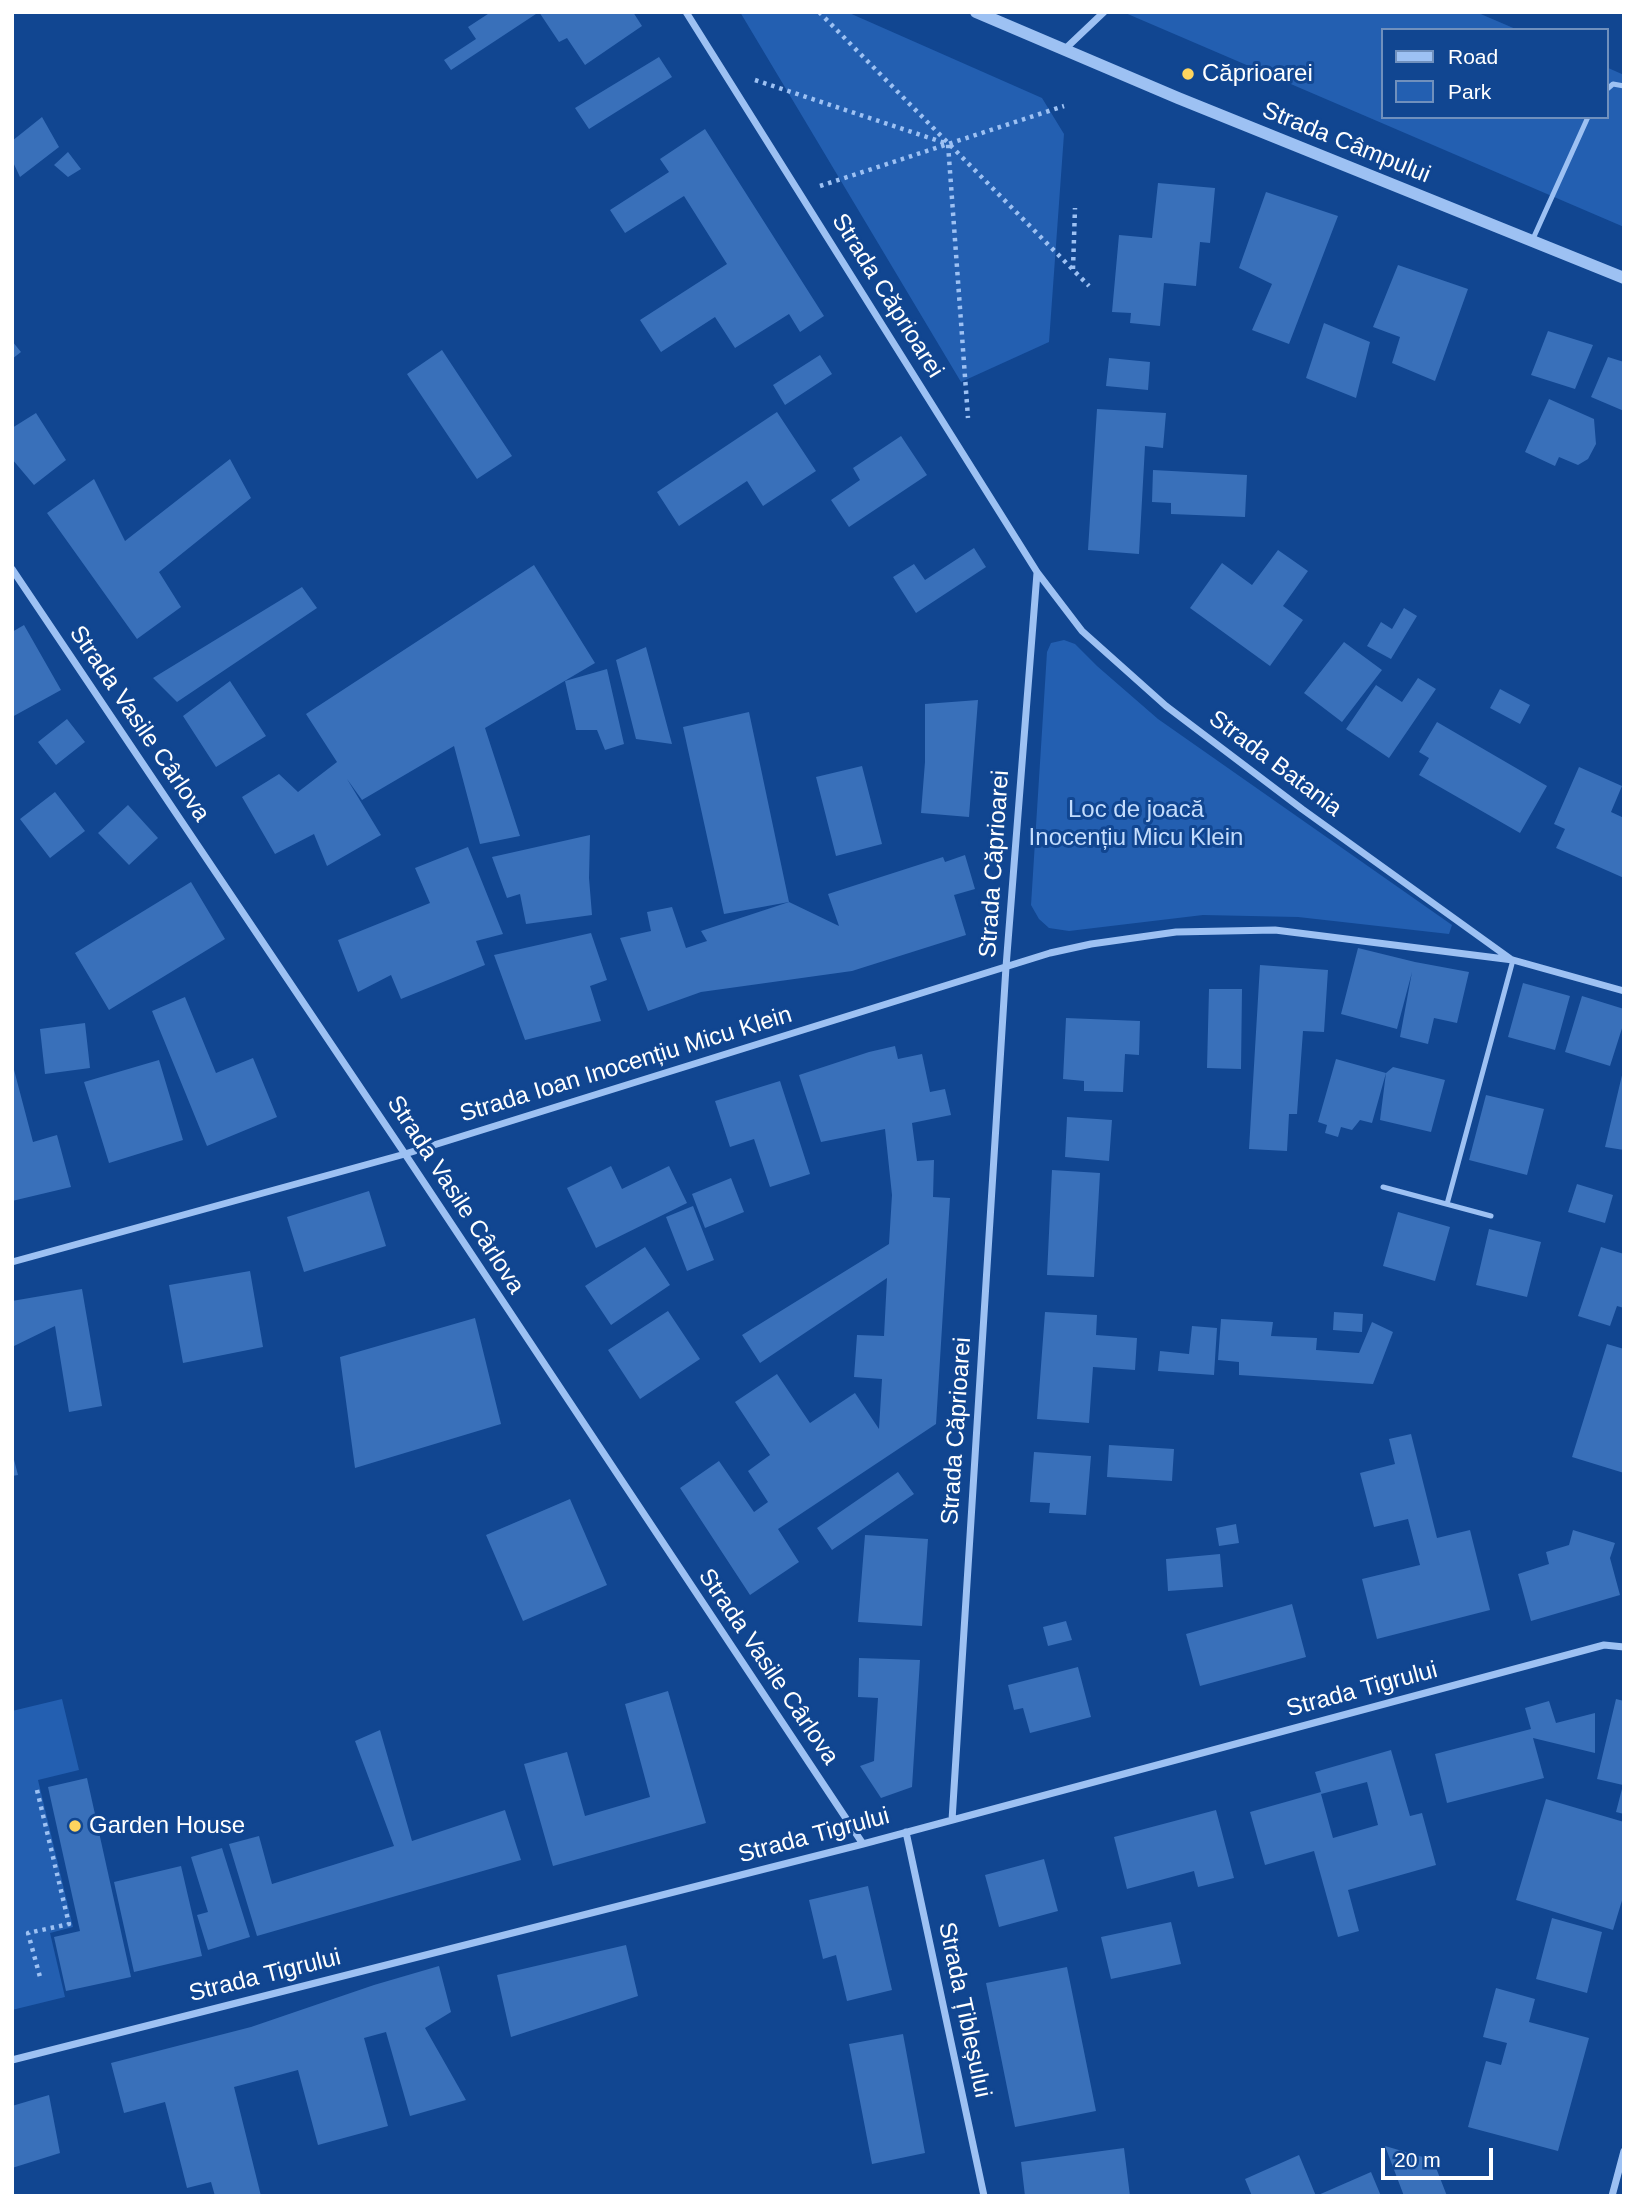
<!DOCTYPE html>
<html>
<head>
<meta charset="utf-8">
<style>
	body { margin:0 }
	#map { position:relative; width:1636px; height:2208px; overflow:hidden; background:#114691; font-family:Arial,sans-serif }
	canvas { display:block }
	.frame { position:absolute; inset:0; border:14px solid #fff; pointer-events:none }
	.legend { position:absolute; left:1381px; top:28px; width:228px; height:91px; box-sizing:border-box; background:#114691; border:2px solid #7090bd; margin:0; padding:9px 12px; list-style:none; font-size:21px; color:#fff }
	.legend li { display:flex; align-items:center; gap:14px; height:35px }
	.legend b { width:35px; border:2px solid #7090bd }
	.scale { position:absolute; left:1381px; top:2148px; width:112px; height:32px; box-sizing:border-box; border:4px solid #fff; border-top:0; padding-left:9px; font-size:21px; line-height:24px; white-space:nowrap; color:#fff; -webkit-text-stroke:5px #114691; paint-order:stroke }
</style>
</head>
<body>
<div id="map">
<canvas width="1636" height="2208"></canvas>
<div class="frame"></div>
<ul class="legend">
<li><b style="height:9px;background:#9dc1f3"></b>Road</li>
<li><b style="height:19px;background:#235fb1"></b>Park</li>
</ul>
<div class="scale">20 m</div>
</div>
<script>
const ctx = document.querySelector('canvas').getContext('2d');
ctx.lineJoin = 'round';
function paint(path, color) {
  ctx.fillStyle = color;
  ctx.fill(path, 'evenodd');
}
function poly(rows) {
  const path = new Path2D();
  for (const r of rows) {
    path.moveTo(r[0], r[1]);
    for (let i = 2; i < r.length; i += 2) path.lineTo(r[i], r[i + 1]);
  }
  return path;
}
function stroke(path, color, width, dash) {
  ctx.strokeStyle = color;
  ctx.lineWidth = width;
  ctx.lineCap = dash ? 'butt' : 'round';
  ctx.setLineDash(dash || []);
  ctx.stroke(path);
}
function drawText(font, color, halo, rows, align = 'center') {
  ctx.font = font + ' Arial,sans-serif';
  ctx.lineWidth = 6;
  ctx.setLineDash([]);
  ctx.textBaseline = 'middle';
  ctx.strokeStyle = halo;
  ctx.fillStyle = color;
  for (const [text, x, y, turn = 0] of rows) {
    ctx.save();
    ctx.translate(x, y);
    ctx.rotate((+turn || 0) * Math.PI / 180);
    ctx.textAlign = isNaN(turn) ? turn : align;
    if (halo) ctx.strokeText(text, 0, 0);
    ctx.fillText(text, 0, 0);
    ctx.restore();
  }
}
paint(poly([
	[740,12,847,12,1042,98,1064,134,1049,342,961,382],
	[1123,12,1476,12,1518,30,1382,30,1382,117,1606,117,1606,67,1624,75,1624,227],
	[1064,640,1075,644,1097,666,1158,719,1452,925,1449,934,1298,917,1203,915,1069,931,1049,928,1039,919,1031,905,1047,652,1051,643],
	[62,1699,79,1770,38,1780,73,1927,50,1933,65,1997,12,2010,12,1711]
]), '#235fb1');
paint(poly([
	[491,12,539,12,451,70,444,60,476,39,468,27],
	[539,12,633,12,642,26,585,65,567,38,559,42],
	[659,57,672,77,589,129,575,108],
	[42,117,59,147,20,177,12,160,12,141],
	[705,129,824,316,800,332,789,314,735,348,715,317,661,352,640,320,727,264,684,196,625,233,610,210,669,172,660,159],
	[68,152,81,169,68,177,54,165],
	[1158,183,1215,188,1210,243,1200,242,1196,286,1164,283,1160,326,1130,323,1131,313,1112,312,1119,235,1152,238],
	[1266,192,1338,216,1289,344,1252,330,1272,284,1239,268],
	[1398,265,1468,289,1435,381,1392,363,1400,337,1373,327],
	[1324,323,1370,342,1356,398,1306,378],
	[1548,331,1593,345,1575,389,1531,375],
	[12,341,21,352,12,359],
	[442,350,512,456,477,479,407,374],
	[820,355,832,374,785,405,773,385],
	[1608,357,1624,362,1624,411,1591,397],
	[1109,358,1150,362,1148,390,1106,386],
	[1549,399,1594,419,1596,444,1588,459,1578,465,1559,457,1555,466,1525,452],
	[1097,409,1166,413,1163,448,1145,446,1139,554,1088,550],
	[777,412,816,471,763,506,747,481,679,526,657,492],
	[36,413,66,460,34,485,12,459,12,428],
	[901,436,927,475,849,527,831,500,860,480,853,468],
	[230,459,251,498,159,572,181,607,137,639,47,513,94,479,125,541],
	[1153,470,1247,475,1245,517,1171,514,1171,503,1152,502],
	[974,548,986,567,916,613,893,577,914,564,925,580],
	[1278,550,1308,571,1283,606,1303,620,1270,666,1190,608,1222,563,1252,585],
	[534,565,595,663,485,728,520,836,480,844,454,746,362,800,347,779,381,835,327,866,314,834,275,854,242,797,279,774,298,792,337,762,306,714],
	[302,587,317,608,177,702,153,678],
	[1404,608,1417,616,1391,659,1367,646,1381,622,1392,629],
	[24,625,61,690,12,717,12,632],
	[1344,642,1382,670,1342,722,1304,693],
	[646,647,672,744,636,739,616,660],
	[607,669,624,744,605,750,597,730,576,730,565,681],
	[1418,678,1436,689,1389,758,1346,729,1376,685,1402,702],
	[230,681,266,736,216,767,183,716],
	[1500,689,1530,705,1520,724,1490,708],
	[978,700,969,817,921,813,925,762,925,704],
	[749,712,789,902,839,926,828,894,943,857,945,862,965,855,975,889,954,895,966,935,852,971,701,992,648,1011,620,938,651,931,647,912,672,907,686,948,707,941,701,931,789,902,724,914,683,727],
	[67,719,85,742,56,765,38,742],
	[1437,722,1547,786,1520,833,1419,775,1429,758,1419,752],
	[862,766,882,844,836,856,816,777],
	[1579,767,1622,786,1611,812,1624,818,1624,878,1556,848,1565,829,1554,824],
	[55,792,85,831,50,858,20,819],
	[128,805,158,838,129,865,98,833],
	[590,835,589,878,592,915,526,924,520,894,507,898,492,857],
	[468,847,503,934,476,941,485,965,401,999,391,975,358,992,338,940,430,903,415,868],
	[191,882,225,939,109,1010,75,953],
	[591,933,607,980,590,986,601,1021,525,1040,494,955],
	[1358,948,1415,962,1469,972,1457,1023,1434,1018,1428,1044,1400,1037,1412,972,1397,1029,1341,1014],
	[1260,965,1328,970,1324,1032,1303,1031,1297,1114,1289,1114,1287,1151,1249,1149],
	[1523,983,1570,996,1555,1050,1508,1037],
	[1209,989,1242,989,1241,1069,1207,1068],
	[1582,996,1624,1009,1624,1022,1610,1066,1565,1052],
	[185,997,216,1073,253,1058,277,1117,207,1146,152,1011],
	[1066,1018,1140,1021,1139,1055,1125,1054,1123,1092,1084,1091,1084,1081,1063,1079],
	[85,1023,90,1068,45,1074,40,1029],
	[895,1046,898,1059,922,1054,930,1092,945,1089,951,1115,912,1123,917,1161,934,1160,933,1197,950,1198,936,1424,778,1529,799,1562,750,1595,680,1488,719,1461,754,1512,768,1502,748,1471,770,1455,735,1402,777,1374,810,1423,855,1393,879,1429,882,1379,854,1377,857,1335,884,1336,887,1278,760,1363,742,1335,889,1244,892,1195,885,1129,821,1142,799,1075,869,1052],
	[1336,1059,1386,1073,1372,1123,1360,1120,1352,1130,1341,1127,1338,1137,1325,1133,1327,1125,1318,1122],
	[159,1060,183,1140,109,1163,84,1082],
	[13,1066,33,1142,57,1135,71,1187,12,1201],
	[1393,1067,1445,1080,1431,1132,1380,1120,1386,1073],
	[1623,1071,1624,1071,1624,1150,1605,1147],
	[780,1081,810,1174,770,1187,754,1139,730,1147,715,1101],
	[1486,1095,1544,1109,1527,1175,1469,1160],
	[1067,1117,1112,1120,1109,1161,1065,1157],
	[611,1166,622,1189,669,1166,687,1203,596,1248,567,1188],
	[1052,1170,1100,1173,1094,1277,1047,1275],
	[731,1178,744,1212,705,1228,692,1194],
	[1577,1184,1613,1195,1605,1223,1568,1212],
	[369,1191,386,1246,304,1272,287,1217],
	[693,1206,714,1260,687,1271,666,1217],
	[1398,1212,1450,1227,1435,1281,1383,1266],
	[1489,1229,1541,1242,1527,1297,1476,1285],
	[645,1247,670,1285,611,1325,585,1286],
	[1601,1247,1624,1254,1624,1308,1617,1306,1610,1326,1578,1316],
	[250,1271,263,1347,183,1363,169,1285],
	[82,1289,102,1406,69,1412,55,1326,12,1347,12,1301],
	[668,1311,700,1359,640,1399,608,1350],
	[1045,1312,1097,1315,1096,1335,1137,1338,1135,1370,1093,1367,1089,1423,1037,1419],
	[1334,1312,1363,1314,1362,1332,1333,1330],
	[475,1318,501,1424,355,1468,340,1357],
	[1221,1319,1273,1322,1271,1336,1317,1338,1316,1350,1359,1353,1372,1322,1393,1332,1373,1384,1239,1375,1239,1362,1218,1360],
	[1192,1326,1217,1328,1214,1375,1158,1371,1160,1351,1189,1354],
	[1607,1344,1624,1349,1624,1473,1572,1457],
	[1411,1434,1437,1538,1470,1530,1490,1610,1377,1639,1362,1579,1420,1565,1408,1519,1374,1527,1360,1473,1395,1464,1389,1439],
	[1109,1445,1174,1449,1172,1481,1107,1477],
	[12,1452,18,1475,12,1476],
	[1034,1452,1091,1456,1086,1515,1049,1513,1050,1503,1030,1502],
	[898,1472,914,1494,832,1550,817,1528],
	[570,1499,607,1585,523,1621,486,1535],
	[1236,1524,1239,1543,1219,1546,1216,1528],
	[1573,1530,1615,1543,1610,1558,1620,1595,1531,1621,1518,1574,1549,1564,1546,1552,1569,1545],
	[865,1535,928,1539,922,1626,858,1622],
	[1220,1554,1223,1587,1168,1591,1166,1559],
	[1292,1604,1306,1657,1200,1686,1186,1634],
	[1066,1621,1072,1640,1048,1646,1043,1627],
	[859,1658,920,1660,912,1787,881,1798,860,1766,874,1761,878,1698,858,1697],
	[1078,1667,1091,1717,1030,1733,1023,1708,1014,1710,1008,1685],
	[668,1691,706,1823,553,1866,524,1764,567,1752,585,1816,650,1797,625,1704],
	[1616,1699,1624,1701,1624,1814,1616,1812,1623,1785,1597,1779],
	[1549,1701,1556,1723,1595,1713,1595,1753,1533,1738,1544,1778,1447,1803,1435,1754,1531,1729,1525,1708],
	[380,1730,412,1841,505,1810,521,1860,257,1936,229,1844,259,1836,272,1884,394,1846,355,1741],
	[1391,1750,1410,1816,1422,1813,1436,1865,1348,1890,1359,1931,1338,1937,1314,1851,1265,1865,1250,1812,1321,1792,1315,1772],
	[1367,1782,1378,1825,1333,1838,1321,1794],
	[87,1778,131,1977,66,1991,54,1937,80,1931,48,1787],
	[1546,1799,1624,1822,1624,1894,1613,1930,1516,1900],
	[1216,1810,1234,1878,1198,1887,1194,1871,1127,1889,1114,1837],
	[222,1848,250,1937,208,1950,197,1915,208,1912,191,1857],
	[1044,1859,1058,1911,999,1927,985,1875],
	[181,1866,202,1956,134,1972,114,1882],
	[868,1886,892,1990,847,2001,836,1955,823,1959,809,1900],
	[1552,1918,1602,1932,1587,1993,1536,1979],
	[1171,1922,1181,1964,1111,1979,1101,1937],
	[626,1945,638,1996,511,2037,497,1975],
	[439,1966,451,2012,425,2028,466,2100,410,2116,386,2032,364,2038,388,2126,318,2145,298,2070,234,2087,261,2196,215,2196,211,2182,187,2188,165,2102,124,2113,111,2063,251,2027,374,1985],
	[1067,1967,1096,2111,1015,2127,986,1983],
	[1496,1988,1535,1999,1529,2022,1589,2038,1558,2151,1468,2127,1486,2061,1501,2065,1507,2043,1483,2037],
	[903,2034,925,2153,872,2164,849,2044],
	[49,2095,60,2153,12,2168,12,2106],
	[1385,2146,1433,2160,1447,2196,1404,2196],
	[1124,2148,1130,2196,1025,2196,1021,2162],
	[1299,2155,1316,2196,1252,2196,1245,2179],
	[1371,2172,1381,2196,1316,2196]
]), '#3970ba');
stroke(poly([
	[819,12,1089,286],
	[755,80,948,144,968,418],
	[820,186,1064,106],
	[1073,269,1075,208],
	[37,1790,69,1924,28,1933,40,1977]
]), '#9dc1f3', 4.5, [3.5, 5]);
stroke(poly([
	[1606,90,1613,84,1624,86],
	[1532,241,1588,117],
	[1383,1187,1491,1216],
	[1447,1204,1513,960]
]), '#9dc1f3', 5);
stroke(poly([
	[686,12,1037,572,1082,631,1166,706,1302,809,1512,960],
	[1064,50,1104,12],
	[12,569,405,1154,863,1844],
	[12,1262,405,1154,1050,953,1091,944,1176,932,1275,930,1513,960,1624,991],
	[952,1820,1006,967,1037,573],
	[906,1832,984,2196],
	[12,2060,863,1844,1604,1645,1624,1647],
	[1612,2196,1624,2151]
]), '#9dc1f3', 7);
stroke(poly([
	[976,12,1178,98,1624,278]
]), '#9dc1f3', 12);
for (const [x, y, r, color] of [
	[1188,74,7,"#ffd55e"],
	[75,1826,7,"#ffd55e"]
]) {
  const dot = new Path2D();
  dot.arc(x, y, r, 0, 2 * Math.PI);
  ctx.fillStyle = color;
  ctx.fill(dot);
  stroke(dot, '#114691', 2.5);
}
drawText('24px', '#fff', '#114691', [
	["Căprioarei",1202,74],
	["Garden House",89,1826]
], 'left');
drawText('24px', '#fff', '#114691', [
	["Strada Câmpului",1346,143,22],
	["Strada Căprioarei",887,296,58],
	["Strada Vasile Cârlova",139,724,56],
	["Strada Batania",1275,764,37],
	["Strada Căprioarei",995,864,-86],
	["Strada Ioan Inocențiu Micu Klein",626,1065,-17],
	["Strada Vasile Cârlova",455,1195,57],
	["Strada Căprioarei",957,1431,-86],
	["Strada Vasile Cârlova",768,1667,56],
	["Strada Tigrului",1362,1690,-15],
	["Strada Tigrului",814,1836,-15],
	["Strada Tigrului",265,1976,-14],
	["Strada Țibleșului",964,2010,78]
]);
drawText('24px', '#c4ddfd', '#114691', [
	["Loc de joacă",1136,810],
	["Inocențiu Micu Klein",1136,838]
]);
</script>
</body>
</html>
